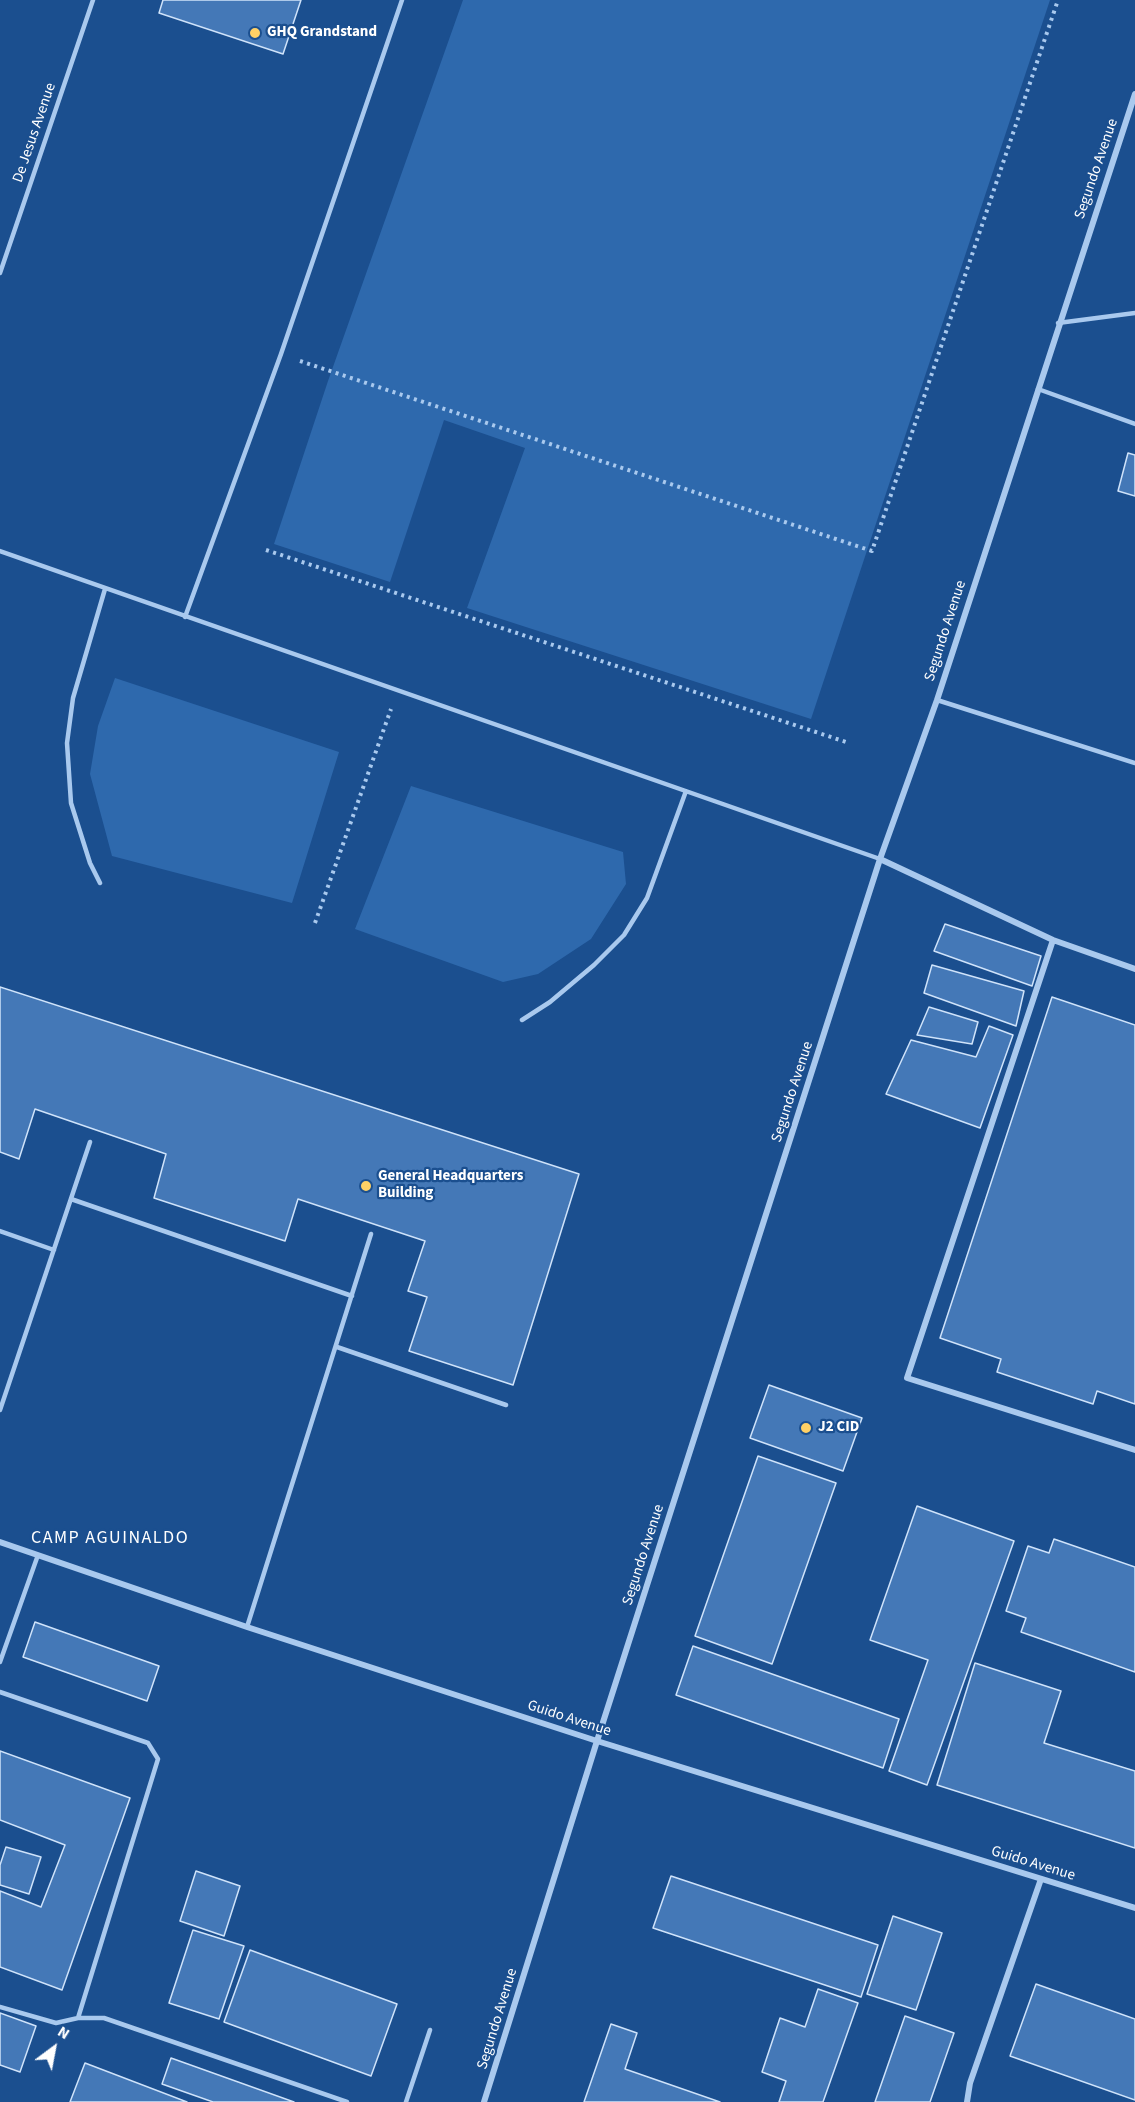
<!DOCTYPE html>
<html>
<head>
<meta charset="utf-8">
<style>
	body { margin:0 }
	#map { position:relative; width:1135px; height:2102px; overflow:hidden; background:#1b4f8f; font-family:"Source Sans 3",sans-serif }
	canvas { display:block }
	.north { position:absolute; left:24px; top:2018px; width:60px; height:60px; -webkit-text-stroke:4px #1b4f8f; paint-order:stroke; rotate:32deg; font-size:16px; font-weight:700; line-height:24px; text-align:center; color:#fff }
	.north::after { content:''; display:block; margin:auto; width:21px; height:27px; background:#fff; clip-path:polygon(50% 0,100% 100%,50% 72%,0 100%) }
</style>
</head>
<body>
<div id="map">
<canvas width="1135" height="2102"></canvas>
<div class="north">N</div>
</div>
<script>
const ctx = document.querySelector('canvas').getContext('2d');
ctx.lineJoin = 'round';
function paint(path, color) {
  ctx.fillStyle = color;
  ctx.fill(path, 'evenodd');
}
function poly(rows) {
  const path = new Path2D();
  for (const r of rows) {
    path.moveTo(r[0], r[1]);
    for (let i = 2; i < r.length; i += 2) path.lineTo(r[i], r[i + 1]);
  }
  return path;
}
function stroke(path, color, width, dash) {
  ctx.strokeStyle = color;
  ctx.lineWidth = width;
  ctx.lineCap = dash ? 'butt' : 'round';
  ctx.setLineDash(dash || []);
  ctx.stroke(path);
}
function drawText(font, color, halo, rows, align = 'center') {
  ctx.font = font + ' "Source Sans 3",sans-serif';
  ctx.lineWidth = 4.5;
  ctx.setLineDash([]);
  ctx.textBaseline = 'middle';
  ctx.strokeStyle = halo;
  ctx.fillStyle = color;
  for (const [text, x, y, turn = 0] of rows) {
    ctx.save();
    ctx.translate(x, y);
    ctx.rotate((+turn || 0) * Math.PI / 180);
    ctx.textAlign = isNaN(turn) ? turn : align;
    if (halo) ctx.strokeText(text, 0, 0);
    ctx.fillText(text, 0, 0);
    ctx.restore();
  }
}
paint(poly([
	[463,0,1050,0,811,719,467,608,525,448,444,420,390,582,274,544,328,381],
	[115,678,339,752,292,903,112,856,90,774,98,726],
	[411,786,623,852,626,884,591,939,538,974,503,982,355,929]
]), '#2e69ad');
const building = poly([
	[163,0,301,0,283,54,159,13,163,0],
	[1128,453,1135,455,1135,496,1118,491,1128,453],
	[945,924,1041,956,1032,986,934,951,945,924],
	[932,965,1024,991,1016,1026,924,993,932,965],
	[0,987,579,1174,513,1385,409,1351,427,1297,408,1291,425,1241,298,1199,285,1241,154,1198,166,1154,35,1109,19,1159,0,1152,0,987],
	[1052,997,1135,1025,1135,1404,1097,1391,1093,1404,997,1372,1001,1359,940,1338,1052,997],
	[929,1007,978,1022,972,1044,917,1035,929,1007],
	[989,1026,1013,1035,980,1128,886,1094,911,1040,976,1057,989,1026],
	[769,1385,862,1418,843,1471,750,1438,769,1385],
	[758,1456,836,1483,772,1664,695,1636,758,1456],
	[917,1506,1014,1541,927,1785,889,1771,928,1660,870,1640,917,1506],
	[1054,1539,1135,1567,1135,1672,1021,1632,1026,1618,1006,1611,1028,1546,1049,1553,1054,1539],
	[35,1622,159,1666,147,1701,23,1657,35,1622],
	[693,1646,899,1719,883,1768,676,1695,693,1646],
	[975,1663,1061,1691,1044,1743,1135,1771,1135,1848,937,1785,975,1663],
	[0,1751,130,1798,62,1990,0,1967,0,1891,41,1907,65,1845,0,1820,0,1751],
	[6,1847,41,1857,29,1894,0,1885,0,1865,6,1847],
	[196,1871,240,1886,224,1936,180,1921,196,1871],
	[671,1876,878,1945,861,1997,653,1928,671,1876],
	[893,1916,942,1933,916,2010,867,1994,893,1916],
	[193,1930,244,1946,219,2019,169,2003,193,1930],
	[250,1950,397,2004,371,2076,224,2022,250,1950],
	[1036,1984,1135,2019,1135,2100,1010,2056,1036,1984],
	[818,1989,858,2003,823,2102,779,2102,786,2081,762,2072,780,2018,805,2027,818,1989],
	[0,2013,36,2026,20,2072,0,2065,0,2013],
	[905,2016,954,2033,930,2102,875,2102,905,2016],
	[611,2024,637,2033,625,2069,720,2102,584,2102,611,2024],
	[171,2058,294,2102,213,2102,162,2084,171,2058],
	[85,2063,187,2102,70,2102,85,2063]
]);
paint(building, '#4478b7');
stroke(building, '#cfe3fa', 1.5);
stroke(poly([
	[300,361,872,551,1058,0],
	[266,550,849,743],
	[315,923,391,709]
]), '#a9c9ee', 4, [3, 4.5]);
stroke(poly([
	[0,273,93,0],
	[1058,323,1135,313],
	[1038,389,1135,424],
	[0,551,880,859],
	[185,617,281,354,402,0],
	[937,700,1135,763],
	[100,883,90,863,71,803,67,743,73,698,105,589],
	[522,1020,550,1002,594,965,624,935,647,898,686,791],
	[71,1199,352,1296],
	[0,1231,54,1250],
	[337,1347,506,1405],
	[0,1410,90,1142],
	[247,1627,371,1234],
	[0,1662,38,1555],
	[0,1692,148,1743,158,1759,78,2018],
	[0,2007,56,2023,78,2018,104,2018,347,2102],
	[406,2102,430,2030]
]), '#a9c9ee', 4.5);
stroke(poly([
	[880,859,1053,940,1135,969],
	[1053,940,907,1378,1135,1450],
	[0,1542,247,1627,597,1741,1135,1908],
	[484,2102,597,1741,880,859,937,700,1135,94],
	[967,2102,970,2083,1041,1879]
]), '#a9c9ee', 6);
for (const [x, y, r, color] of [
	[255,33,6,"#ffd166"],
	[366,1186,6,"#ffd166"],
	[806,1428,6,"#ffd166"]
]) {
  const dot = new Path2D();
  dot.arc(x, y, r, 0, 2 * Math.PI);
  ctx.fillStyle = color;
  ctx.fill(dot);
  stroke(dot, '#1b4f8f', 2);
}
drawText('bold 15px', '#fff', '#1b4f8f', [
	["GHQ Grandstand",267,33],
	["General Headquarters",378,1177],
	["Building",378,1194],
	["J2 CID",818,1428]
], 'left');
drawText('15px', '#fff', '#1b4f8f', [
	["De Jesus Avenue",35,133,-71],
	["Segundo Avenue",1097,169,-71],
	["Segundo Avenue",946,631,-72],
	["Segundo Avenue",793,1092,-72],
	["Segundo Avenue",644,1555,-72],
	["Guido Avenue",569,1719,18],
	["Guido Avenue",1033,1864,17],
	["Segundo Avenue",498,2019,-73]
]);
ctx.letterSpacing = '1.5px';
drawText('18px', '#fff', '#1b4f8f', [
	["CAMP AGUINALDO",110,1539]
]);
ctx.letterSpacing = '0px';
</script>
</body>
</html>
